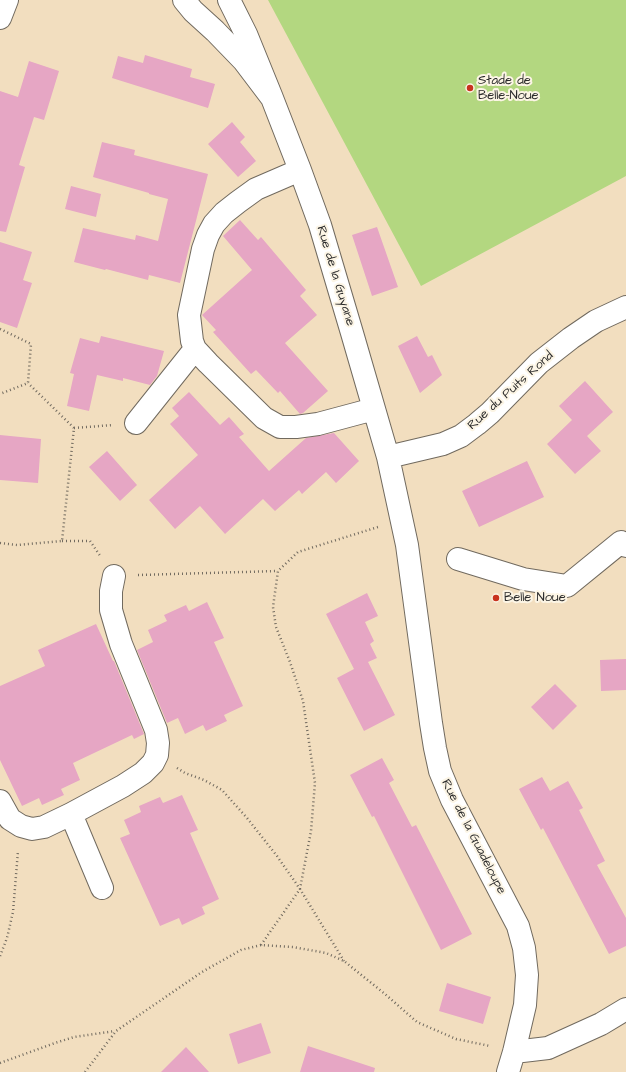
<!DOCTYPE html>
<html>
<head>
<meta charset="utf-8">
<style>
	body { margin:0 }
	canvas { display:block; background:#f2debf }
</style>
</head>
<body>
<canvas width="626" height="1072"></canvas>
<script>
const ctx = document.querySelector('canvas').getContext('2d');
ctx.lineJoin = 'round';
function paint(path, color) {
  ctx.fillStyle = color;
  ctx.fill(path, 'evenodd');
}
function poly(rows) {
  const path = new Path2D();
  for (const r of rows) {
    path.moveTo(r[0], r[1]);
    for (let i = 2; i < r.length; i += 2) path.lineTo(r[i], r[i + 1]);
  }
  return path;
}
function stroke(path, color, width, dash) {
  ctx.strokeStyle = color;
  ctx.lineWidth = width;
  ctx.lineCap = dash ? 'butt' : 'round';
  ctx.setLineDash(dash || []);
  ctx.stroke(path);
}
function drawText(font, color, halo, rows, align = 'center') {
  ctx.font = font + ' "Architects Daughter",sans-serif';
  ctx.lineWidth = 4;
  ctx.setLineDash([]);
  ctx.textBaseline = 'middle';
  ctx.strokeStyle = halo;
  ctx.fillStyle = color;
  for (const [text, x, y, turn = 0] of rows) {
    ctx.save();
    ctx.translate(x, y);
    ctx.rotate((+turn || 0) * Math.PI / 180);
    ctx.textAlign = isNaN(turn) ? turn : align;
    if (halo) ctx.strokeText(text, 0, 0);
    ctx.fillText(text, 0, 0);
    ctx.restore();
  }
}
paint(poly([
	[268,0,626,0,626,176,421,286]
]), '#b3d780');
paint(poly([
	[145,55,192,69,190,77,215,84,208,108,112,78,118,56,143,63],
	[29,61,59,71,44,120,34,117,19,165,25,167,6,232,0,231,0,91,18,97],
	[232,122,245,137,240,142,256,161,238,177,208,144],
	[102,142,135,150,134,155,208,174,180,283,149,275,148,280,106,269,105,270,74,262,83,228,135,240,136,235,158,241,168,199,149,194,149,193,93,177],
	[71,186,101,194,96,217,65,209],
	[240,220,258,240,261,237,306,290,300,296,317,315,285,343,328,391,303,413,300,414,280,391,278,393,256,370,251,374,213,332,216,330,202,315,252,270,223,236],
	[377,227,398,287,372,296,352,235],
	[0,242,32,252,23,280,32,283,17,328,0,322],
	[101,336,164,351,157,376,150,385,123,378,123,381,97,375,89,411,67,406,74,374,70,373,80,338,99,343],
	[417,336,428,357,432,355,442,375,420,393,398,346],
	[585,381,613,412,587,436,601,451,575,474,547,444,572,420,559,406],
	[189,392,220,425,229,417,244,434,239,437,269,471,306,438,334,433,359,461,336,483,326,472,302,494,299,490,275,511,263,499,225,534,200,506,175,529,149,500,198,455,170,424,179,416,172,408],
	[0,435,41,439,38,483,0,480],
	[107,451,137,485,120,501,89,467],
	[527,461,544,497,479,527,462,491],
	[367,593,378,616,365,622,374,641,370,644,377,658,368,662,395,715,364,731,337,678,354,669,326,614],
	[207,602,224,638,214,642,243,706,224,715,227,721,206,731,203,725,185,734,178,718,167,723,137,650,153,642,148,630,167,621,164,615,186,605,189,611],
	[96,624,113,661,114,661,144,734,134,739,132,735,73,763,80,780,61,789,64,795,42,805,39,798,22,806,0,760,0,686,45,666,38,650],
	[626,659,626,690,601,691,600,660],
	[555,684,577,706,553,730,531,707],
	[382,758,394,780,389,783,412,827,416,825,472,934,441,950,374,816,372,817,350,775],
	[542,777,550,791,568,781,583,808,579,810,605,861,597,865,626,918,626,946,609,954,543,828,541,830,519,789],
	[182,795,198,830,190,833,219,899,202,907,205,914,182,925,179,918,160,926,120,838,130,834,124,820,141,812,139,806,160,797,163,803],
	[447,983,491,997,483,1024,439,1011],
	[261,1023,271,1053,238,1064,229,1034],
	[308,1046,375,1068,374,1072,300,1072],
	[186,1047,209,1072,161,1072]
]), '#e6a6c4');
const minor = poly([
	[184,0,193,11,215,31,244,61,272,98,246,34,229,0],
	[0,18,7,0],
	[272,98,300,170,320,225,352,333,388,457,407,545,431,723,435,748,440,771,452,800,518,926,524,948,527,975,525,1005,514,1052,508,1072],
	[300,170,256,189,238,202,224,213,214,224,208,235,203,249,189,315,192,341,195,349,208,363,264,418,280,427,296,427,318,424,374,409],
	[136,423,195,349],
	[388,457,443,444,461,436,477,424,490,413,539,363,571,338,596,321,626,307],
	[458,559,523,579,567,586,621,542,626,546],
	[0,801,10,819,21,826,32,829,44,827,71,814,123,786,143,773,153,763,157,755,158,743,156,730,121,644,111,610,111,591,114,576],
	[71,814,102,888],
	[514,1052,548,1048,601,1024,626,1009]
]);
stroke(minor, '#716a5f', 24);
stroke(poly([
	[0,329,31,344,28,383,0,394],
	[74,428,113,425],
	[62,541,90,541,101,557],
	[0,543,17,545,62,541,74,428,28,383],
	[138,575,278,571],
	[177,768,185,773,204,780,222,790,247,818,277,856,300,889,344,961],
	[261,945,300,889,311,831,315,783,303,701,290,662,276,627,273,607,278,571,298,552,378,527],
	[0,956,7,938,13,912,18,851],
	[0,1063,55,1043,74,1037,115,1031],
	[85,1072,116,1031,202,972,241,950,261,945,293,947,326,953,344,961,385,994,417,1022,456,1039,490,1046]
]), '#716a5f', 2.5, [1, 3]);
stroke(minor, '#fff', 22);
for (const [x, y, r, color] of [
	[470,88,4,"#c8321e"],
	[496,598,4,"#c8321e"]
]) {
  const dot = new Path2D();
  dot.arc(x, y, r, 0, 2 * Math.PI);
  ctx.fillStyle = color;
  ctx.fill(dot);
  stroke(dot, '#fcf5e5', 1.5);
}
drawText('13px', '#2b2b2b', '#fcf5e5', [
	["Stade de",478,81],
	["Belle-Noue",478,96],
	["Belle Noue",504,598]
], 'left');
drawText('13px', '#2b2b2b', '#fcf5e5', [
	["Rue de la Guyane",335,276,73],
	["Rue du Puits Rond",511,391,-42],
	["Rue de la Guadeloupe",473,837,63]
]);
</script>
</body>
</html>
